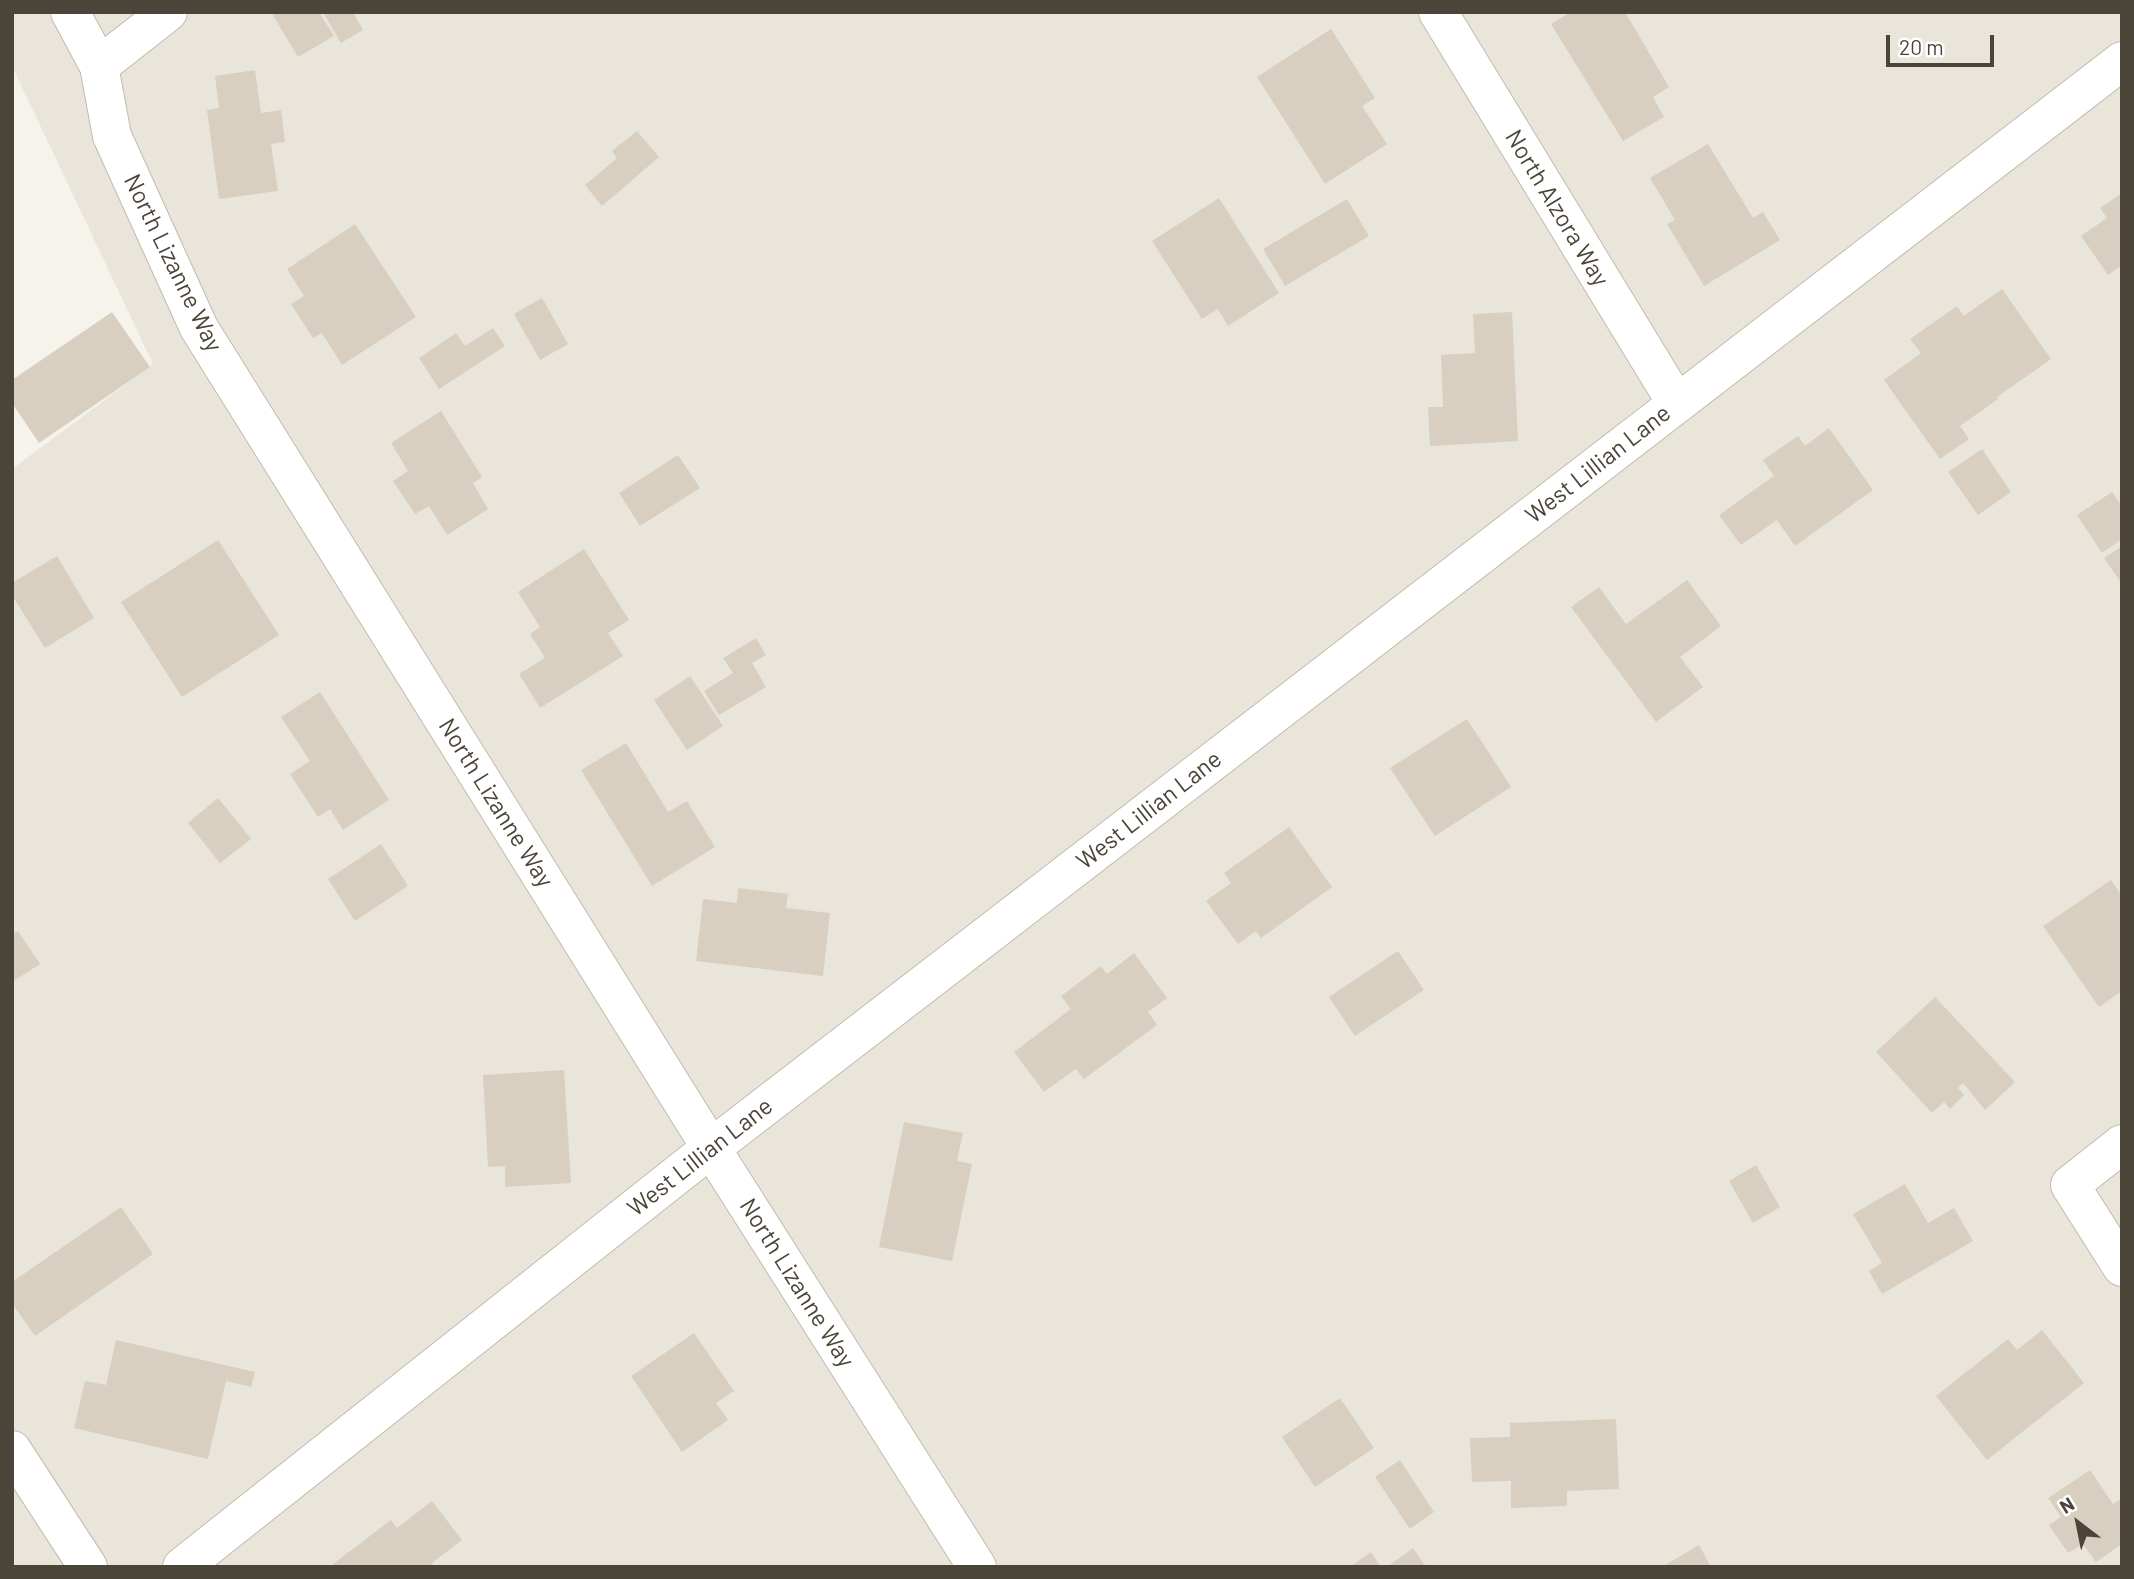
<!DOCTYPE html>
<html>
<head>
<meta charset="utf-8">
<style>
	body { margin:0 }
	#map { position:relative; width:2134px; height:1579px; overflow:hidden; background:#f6f3ec; font-family:Barlow,sans-serif }
	canvas { display:block }
	.frame { position:absolute; inset:0; border:14px solid #4b4439; pointer-events:none }
	.north { position:absolute; left:2043px; top:1488px; width:70px; height:70px; -webkit-text-stroke:5px #fff; paint-order:stroke; rotate:328deg; font-size:19px; font-weight:700; line-height:28px; text-align:center; color:#4b4439 }
	.north::after { content:''; display:block; margin:auto; width:24px; height:32px; background:#4b4439; clip-path:polygon(50% 0,100% 100%,50% 72%,0 100%) }
	.scale { position:absolute; left:1886px; top:35px; width:108px; height:32px; box-sizing:border-box; border:4px solid #4b4439; border-top:0; padding-left:9px; font-size:21px; line-height:24px; white-space:nowrap; color:#4b4439; -webkit-text-stroke:5px #fff; paint-order:stroke }
</style>
</head>
<body>
<div id="map">
<canvas width="2134" height="1579"></canvas>
<div class="frame"></div>
<div class="north">N</div>
<div class="scale">20 m</div>
</div>
<script>
const ctx = document.querySelector('canvas').getContext('2d');
ctx.lineJoin = 'round';
function paint(path, color) {
  ctx.fillStyle = color;
  ctx.fill(path, 'evenodd');
}
function poly(rows) {
  const path = new Path2D();
  for (const r of rows) {
    path.moveTo(r[0], r[1]);
    for (let i = 2; i < r.length; i += 2) path.lineTo(r[i], r[i + 1]);
  }
  return path;
}
function stroke(path, color, width, dash) {
  ctx.strokeStyle = color;
  ctx.lineWidth = width;
  ctx.lineCap = dash ? 'butt' : 'round';
  ctx.setLineDash(dash || []);
  ctx.stroke(path);
}
function drawText(font, color, halo, rows, align = 'center') {
  ctx.font = font + ' Barlow,sans-serif';
  ctx.lineWidth = 5;
  ctx.setLineDash([]);
  ctx.textBaseline = 'middle';
  ctx.strokeStyle = halo;
  ctx.fillStyle = color;
  for (const [text, x, y, turn = 0] of rows) {
    ctx.save();
    ctx.translate(x, y);
    ctx.rotate((+turn || 0) * Math.PI / 180);
    ctx.textAlign = isNaN(turn) ? turn : align;
    if (halo) ctx.strokeText(text, 0, 0);
    ctx.fillText(text, 0, 0);
    ctx.restore();
  }
}
paint(poly([
	[12,12,2122,12,2122,1567,12,1567,12,469,153,364,12,66]
]), '#eae5da');
paint(poly([
	[271,12,319,12,334,36,298,57],
	[323,12,353,12,363,30,341,43],
	[1571,12,1625,12,1669,87,1653,97,1664,117,1623,141,1551,24],
	[1331,29,1375,98,1362,106,1387,144,1325,184,1257,77],
	[255,70,261,113,281,110,285,142,271,144,278,191,219,199,207,110,219,108,215,76],
	[637,131,659,157,602,206,585,185,617,158,612,151],
	[1708,144,1753,218,1763,212,1780,240,1704,286,1667,224,1675,220,1650,178],
	[2122,193,2122,265,2108,275,2081,236,2107,218,2100,208],
	[1219,198,1279,293,1228,326,1218,309,1202,319,1152,241],
	[1347,199,1369,236,1285,286,1263,249],
	[355,224,416,317,342,365,322,333,313,338,291,304,304,296,287,269],
	[2002,289,2051,359,1997,397,1998,399,1960,426,1969,439,1940,459,1884,380,1921,353,1910,339,1957,306,1964,316],
	[542,298,568,344,540,360,514,314],
	[112,312,150,367,39,443,12,403,12,380],
	[1512,312,1518,441,1430,446,1428,407,1443,407,1441,355,1475,353,1473,314],
	[493,328,505,346,439,389,419,358,456,333,465,346],
	[441,411,482,477,473,483,488,509,447,535,429,506,415,514,393,481,408,471,391,443],
	[1829,428,1873,490,1795,546,1777,520,1741,545,1719,515,1774,476,1763,460,1798,436,1805,446],
	[1982,449,2011,492,1978,515,1948,472],
	[678,455,700,488,640,526,619,493],
	[2112,492,2122,506,2122,539,2102,553,2077,515],
	[218,540,279,635,182,697,121,602],
	[2122,546,2122,584,2104,558],
	[584,549,629,620,608,633,623,656,540,708,519,674,545,658,530,634,540,627,518,592],
	[57,556,94,618,45,648,12,595,12,583],
	[1687,580,1721,626,1680,657,1703,687,1656,722,1571,607,1599,587,1626,624],
	[756,638,766,655,752,663,766,687,719,715,704,691,733,673,723,658],
	[690,676,723,726,687,750,654,700],
	[320,692,389,800,343,830,330,809,318,817,290,774,310,761,281,717],
	[1467,719,1511,787,1435,836,1390,768],
	[626,743,668,812,687,801,715,847,652,886,581,770],
	[218,798,251,839,220,863,188,823],
	[1289,827,1332,887,1261,938,1256,931,1238,944,1206,901,1231,883,1224,873],
	[381,844,408,886,355,921,328,879],
	[2111,880,2122,896,2122,991,2099,1007,2043,926],
	[738,888,788,894,786,908,830,913,823,976,696,961,703,899,737,903],
	[18,931,40,964,12,982,12,934],
	[1398,951,1424,990,1355,1036,1329,997],
	[1134,953,1167,998,1148,1012,1157,1025,1084,1079,1076,1069,1044,1092,1014,1052,1071,1009,1061,996,1101,966,1107,974],
	[1935,997,2015,1082,1985,1110,1963,1083,1958,1088,1964,1095,1950,1109,1944,1102,1932,1113,1876,1052],
	[564,1070,571,1183,505,1187,505,1166,488,1167,483,1075],
	[904,1122,963,1133,957,1161,972,1164,952,1261,879,1247],
	[1756,1165,1780,1207,1753,1223,1729,1181],
	[1905,1184,1928,1223,1954,1208,1973,1241,1882,1294,1869,1271,1882,1263,1853,1214],
	[121,1207,153,1254,35,1336,12,1303,12,1282],
	[2042,1330,2084,1383,1987,1460,1936,1396,2008,1339,2017,1350],
	[694,1333,734,1391,716,1403,728,1420,682,1452,631,1376],
	[116,1340,255,1372,251,1387,226,1381,208,1459,74,1428,85,1381,106,1385],
	[1340,1398,1374,1448,1315,1487,1282,1437],
	[1616,1419,1619,1489,1567,1491,1567,1506,1511,1508,1511,1481,1472,1482,1470,1438,1510,1437,1510,1423],
	[1400,1460,1434,1512,1410,1529,1375,1477],
	[2090,1470,2113,1504,2122,1498,2122,1544,2096,1562,2083,1544,2068,1553,2049,1525,2061,1517,2048,1498],
	[432,1501,462,1540,432,1563,435,1567,335,1567,333,1564,391,1520,397,1528],
	[1699,1545,1711,1567,1662,1567],
	[1413,1548,1426,1567,1387,1567],
	[1371,1552,1381,1567,1350,1567]
]), '#d8cfc1');
const minor = poly([
	[70,12,99,66,112,136,199,328,711,1148,977,1567],
	[1438,12,1677,404],
	[99,66,168,12],
	[2122,1144,2070,1185,2122,1267],
	[12,1450,88,1567],
	[182,1567,711,1148,2122,61]
]);
stroke(minor, '#c2bbae', 40);
stroke(minor, '#fff', 38);
drawText('24px', '#4b4439', '#fff', [
	["North Alzora Way",1557,208,59],
	["North Lizanne Way",173,263,64],
	["West Lillian Lane",1598,464,-38],
	["North Lizanne Way",496,803,58],
	["West Lillian Lane",1149,810,-38],
	["West Lillian Lane",700,1157,-38],
	["North Lizanne Way",797,1283,58]
]);
</script>
</body>
</html>
